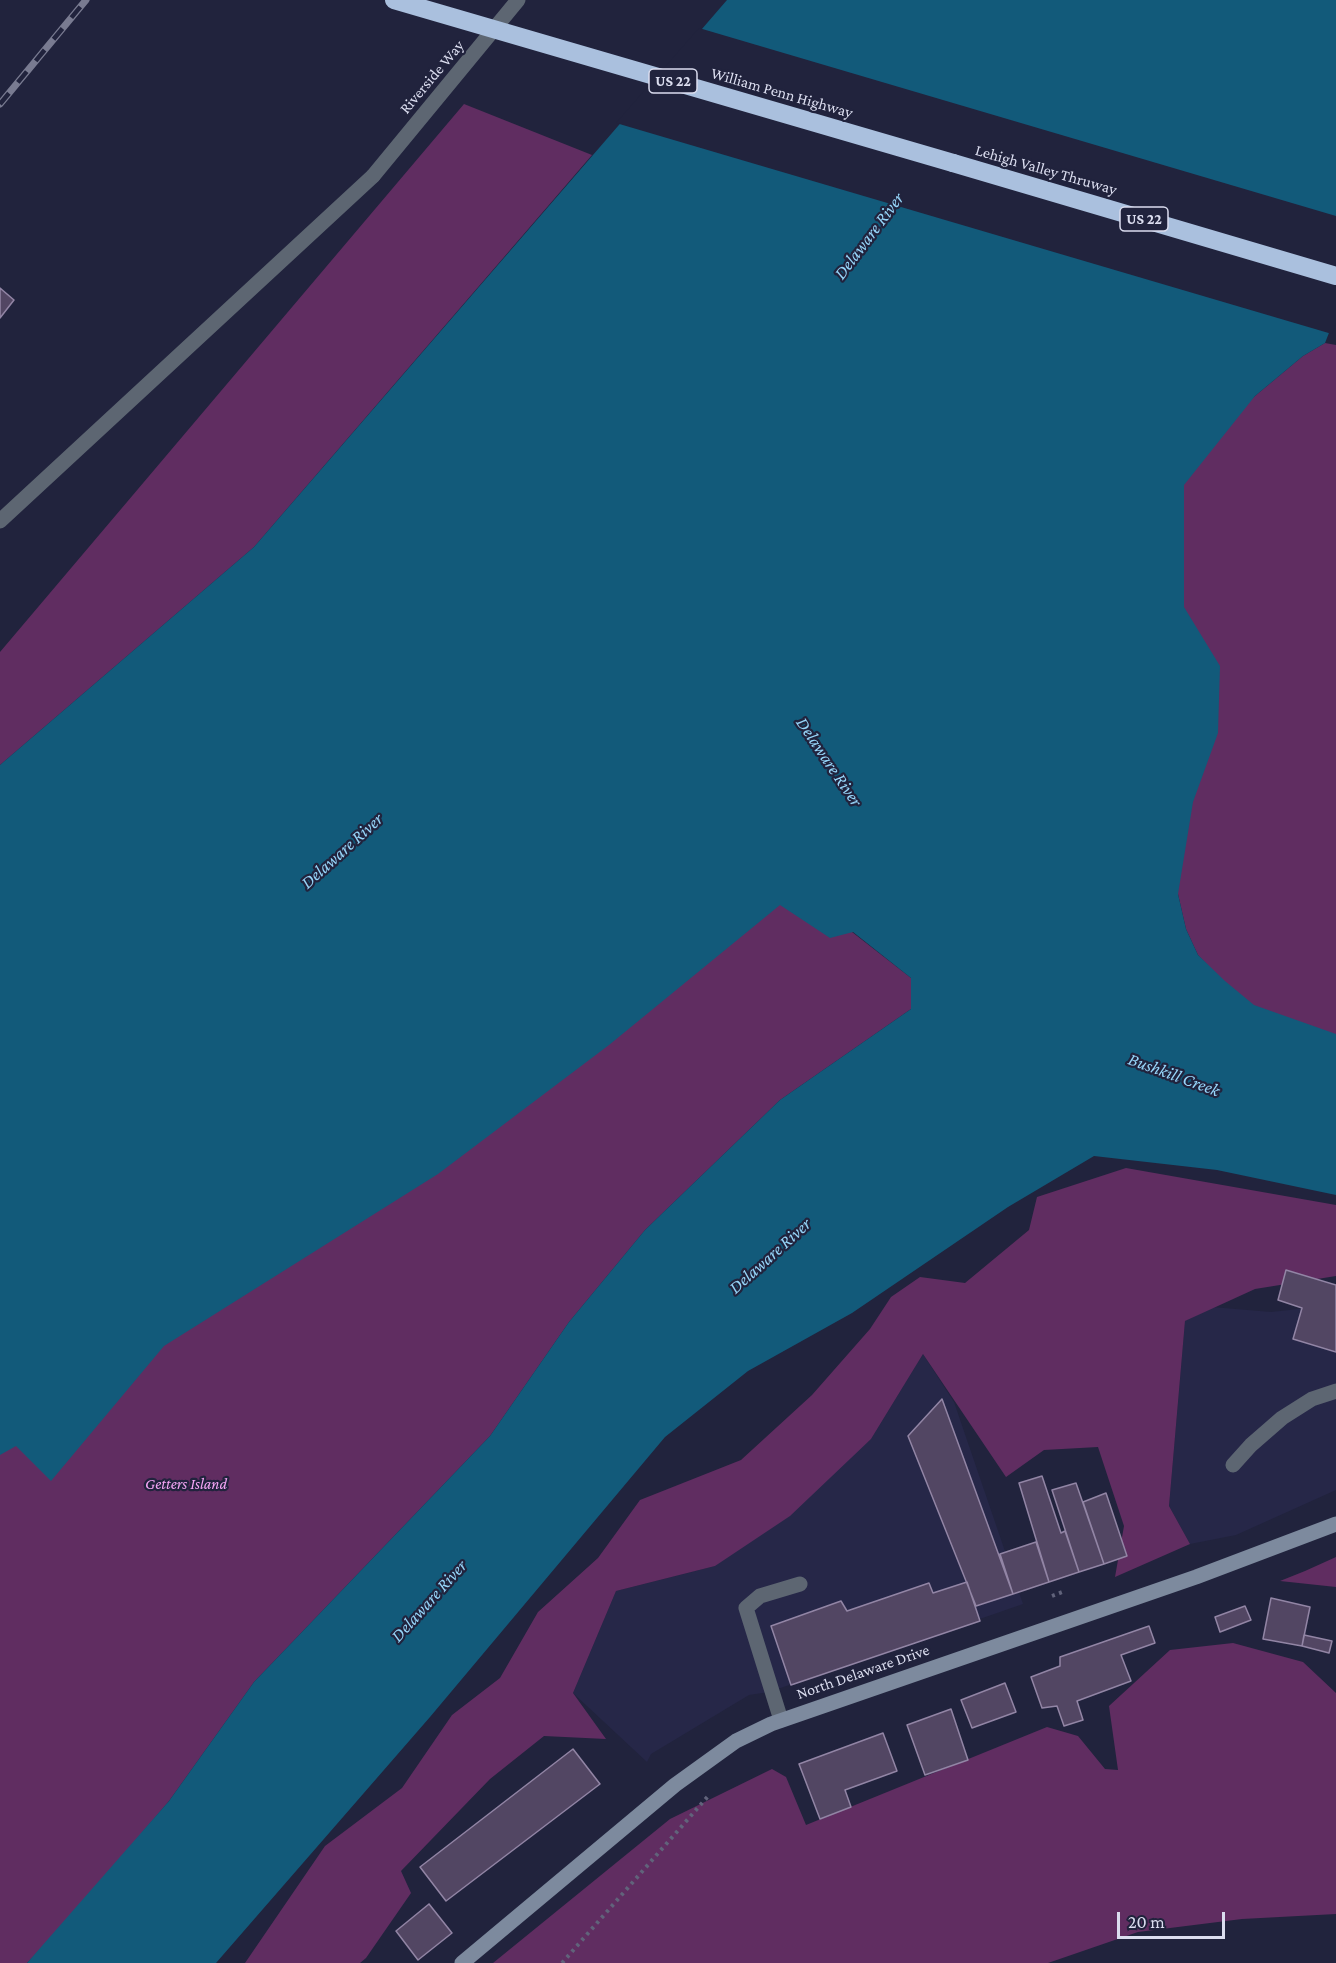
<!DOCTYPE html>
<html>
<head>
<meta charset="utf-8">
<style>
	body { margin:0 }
	#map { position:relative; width:1336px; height:1963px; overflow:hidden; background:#21233d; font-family:"Crimson Pro",serif }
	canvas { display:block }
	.scale { position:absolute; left:1117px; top:1912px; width:108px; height:27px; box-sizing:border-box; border:3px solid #dbddef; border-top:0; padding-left:8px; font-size:18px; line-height:21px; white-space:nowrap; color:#dbddef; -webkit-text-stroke:4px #21233d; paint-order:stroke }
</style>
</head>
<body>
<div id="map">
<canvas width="1336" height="1963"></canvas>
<div class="scale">20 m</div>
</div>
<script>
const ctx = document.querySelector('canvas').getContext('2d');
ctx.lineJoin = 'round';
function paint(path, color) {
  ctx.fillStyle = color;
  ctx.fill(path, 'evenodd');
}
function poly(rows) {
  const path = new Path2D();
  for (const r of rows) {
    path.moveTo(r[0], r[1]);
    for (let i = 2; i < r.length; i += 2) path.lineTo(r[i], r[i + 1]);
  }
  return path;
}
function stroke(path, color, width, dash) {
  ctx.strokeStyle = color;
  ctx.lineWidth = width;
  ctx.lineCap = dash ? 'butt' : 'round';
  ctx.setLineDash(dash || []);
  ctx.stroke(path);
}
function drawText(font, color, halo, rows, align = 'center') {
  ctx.font = font + ' "Crimson Pro",serif';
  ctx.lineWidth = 4.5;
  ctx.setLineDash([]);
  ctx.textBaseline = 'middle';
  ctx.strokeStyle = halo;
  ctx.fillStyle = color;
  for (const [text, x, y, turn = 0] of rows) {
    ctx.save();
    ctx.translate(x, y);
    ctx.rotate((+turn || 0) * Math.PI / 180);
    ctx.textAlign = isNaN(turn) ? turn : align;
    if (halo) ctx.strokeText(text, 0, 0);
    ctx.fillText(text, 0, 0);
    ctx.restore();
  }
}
paint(poly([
	[1336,1305,1336,1490,1236,1535,1190,1544,1169,1506,1185,1321,1212,1307,1271,1312],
	[923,1354,954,1402,1023,1604,769,1692,749,1695,651,1754,647,1762,573,1693,616,1591,715,1566,871,1439]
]), '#262748');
paint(poly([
	[464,104,592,155,254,547,0,765,0,652],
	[1325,343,1336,345,1336,1066,1288,1052,1198,955,1186,929,1178,894,1146,500,1255,396,1303,356],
	[759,843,852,932,911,978,911,1009,780,1100,645,1230,569,1322,490,1436,254,1682,169,1801,61,1928,27,1963,0,1963,0,1364],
	[1126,1168,1336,1205,1336,1276,1255,1289,1185,1321,1169,1506,1190,1544,1115,1577,1124,1526,1098,1447,1044,1450,1006,1477,923,1354,871,1439,790,1516,715,1566,616,1591,573,1693,606,1739,544,1736,490,1779,401,1871,411,1893,366,1958,360,1963,245,1963,325,1846,402,1788,452,1715,500,1678,538,1612,598,1558,640,1500,741,1460,812,1395,870,1329,891,1297,920,1277,965,1283,1029,1230,1037,1197],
	[1336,1557,1336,1587,1280,1581,1305,1571],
	[1233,1643,1303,1662,1336,1693,1336,1914,1242,1919,1138,1932,1048,1963,493,1963,670,1819,772,1769,786,1777,806,1825,1047,1727,1078,1736,1105,1769,1118,1770,1109,1706,1170,1650]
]), '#602d61');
paint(poly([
	[727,0,1336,0,1336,315,1325,343,1303,356,1255,396,1184,485,1184,607,1220,666,1218,733,1193,802,1178,894,1186,929,1198,955,1225,981,1254,1005,1336,1034,1336,1195,1217,1170,1094,1156,1008,1207,852,1313,748,1371,665,1437,430,1717,216,1963,27,1963,169,1801,254,1682,490,1436,569,1322,645,1230,780,1100,911,1009,911,978,853,932,830,938,780,905,609,1045,438,1174,164,1346,51,1481,16,1446,0,1455,0,765,254,547]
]), '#125a7a');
paint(poly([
	[699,28,1336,216,1336,323,1332,334,616,123]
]), '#21233d');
const building = poly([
	[0,288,14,300,0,318,0,288],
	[1286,1270,1336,1285,1336,1352,1293,1339,1302,1308,1278,1300,1286,1270],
	[942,1399,1013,1594,976,1606,908,1436,942,1399],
	[1042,1476,1061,1533,1065,1531,1079,1572,1049,1582,1019,1483,1042,1476],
	[1076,1483,1104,1564,1079,1572,1052,1490,1076,1483],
	[1106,1493,1127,1556,1104,1564,1083,1502,1106,1493],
	[1036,1542,1049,1582,1013,1594,1000,1554,1036,1542],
	[967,1582,980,1621,791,1685,771,1626,841,1601,847,1611,929,1583,933,1593,967,1582],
	[1271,1598,1310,1607,1302,1646,1263,1639,1271,1598],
	[1245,1606,1251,1620,1220,1632,1215,1617,1245,1606],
	[1149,1626,1155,1643,1121,1655,1131,1681,1077,1701,1083,1720,1064,1726,1057,1706,1042,1708,1031,1677,1060,1666,1060,1657,1149,1626],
	[1304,1635,1332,1641,1329,1653,1302,1646,1304,1635],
	[1005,1683,1016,1712,972,1728,961,1700,1005,1683],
	[951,1709,968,1760,925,1775,907,1725,951,1709],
	[883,1733,897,1771,845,1790,851,1807,820,1819,799,1764,883,1733],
	[573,1749,600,1784,446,1901,420,1867,573,1749],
	[429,1904,452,1933,418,1960,396,1931,429,1904]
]);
paint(building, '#524663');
stroke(building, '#9285a5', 1.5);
stroke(poly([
	[1052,1596,1065,1591],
	[562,1963,710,1794]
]), '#61637b', 4, [3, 4.5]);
stroke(poly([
	[0,521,373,176],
	[1233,1465,1251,1445,1282,1418,1312,1399,1336,1391],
	[781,1720,746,1608,760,1596,800,1584]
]), '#5d6672', 15);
stroke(poly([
	[373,176,518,0]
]), '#5d6672', 15);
stroke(poly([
	[462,1963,675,1785,736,1741,771,1724,1196,1577,1336,1524]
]), '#7d8a9e', 15);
stroke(poly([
	[953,163,1336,276]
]), '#aac0de', 18);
const rail = poly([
	[0,104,86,0]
]);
stroke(rail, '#797b91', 7);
stroke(rail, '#21233d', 4.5, [14]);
stroke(poly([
	[394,0,953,163]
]), '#aac0de', 18);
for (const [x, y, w] of [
	[673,81,48],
	[1144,219,48]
]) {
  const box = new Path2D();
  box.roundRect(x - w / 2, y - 12, w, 24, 4.5);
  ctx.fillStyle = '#21233d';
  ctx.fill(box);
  stroke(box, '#dbddef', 1.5);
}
drawText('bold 15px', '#dbddef', null, [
	["US 22",673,81],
	["US 22",1144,219]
]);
drawText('16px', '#dbddef', '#21233d', [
	["Riverside Way",432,77,-50],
	["William Penn Highway",782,93,16],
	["Lehigh Valley Thruway",1046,170,16],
	["North Delaware Drive",863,1672,-19]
]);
drawText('italic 16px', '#f4a5f4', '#21233d', [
	["Getters Island",186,1484]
]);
drawText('italic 18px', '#96d5f9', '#21233d', [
	["Delaware River",869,236,-53],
	["Delaware River",829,762,56],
	["Delaware River",342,851,-42],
	["Bushkill Creek",1174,1075,20],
	["Delaware River",770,1256,-42],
	["Delaware River",429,1601,-48]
]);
</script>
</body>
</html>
